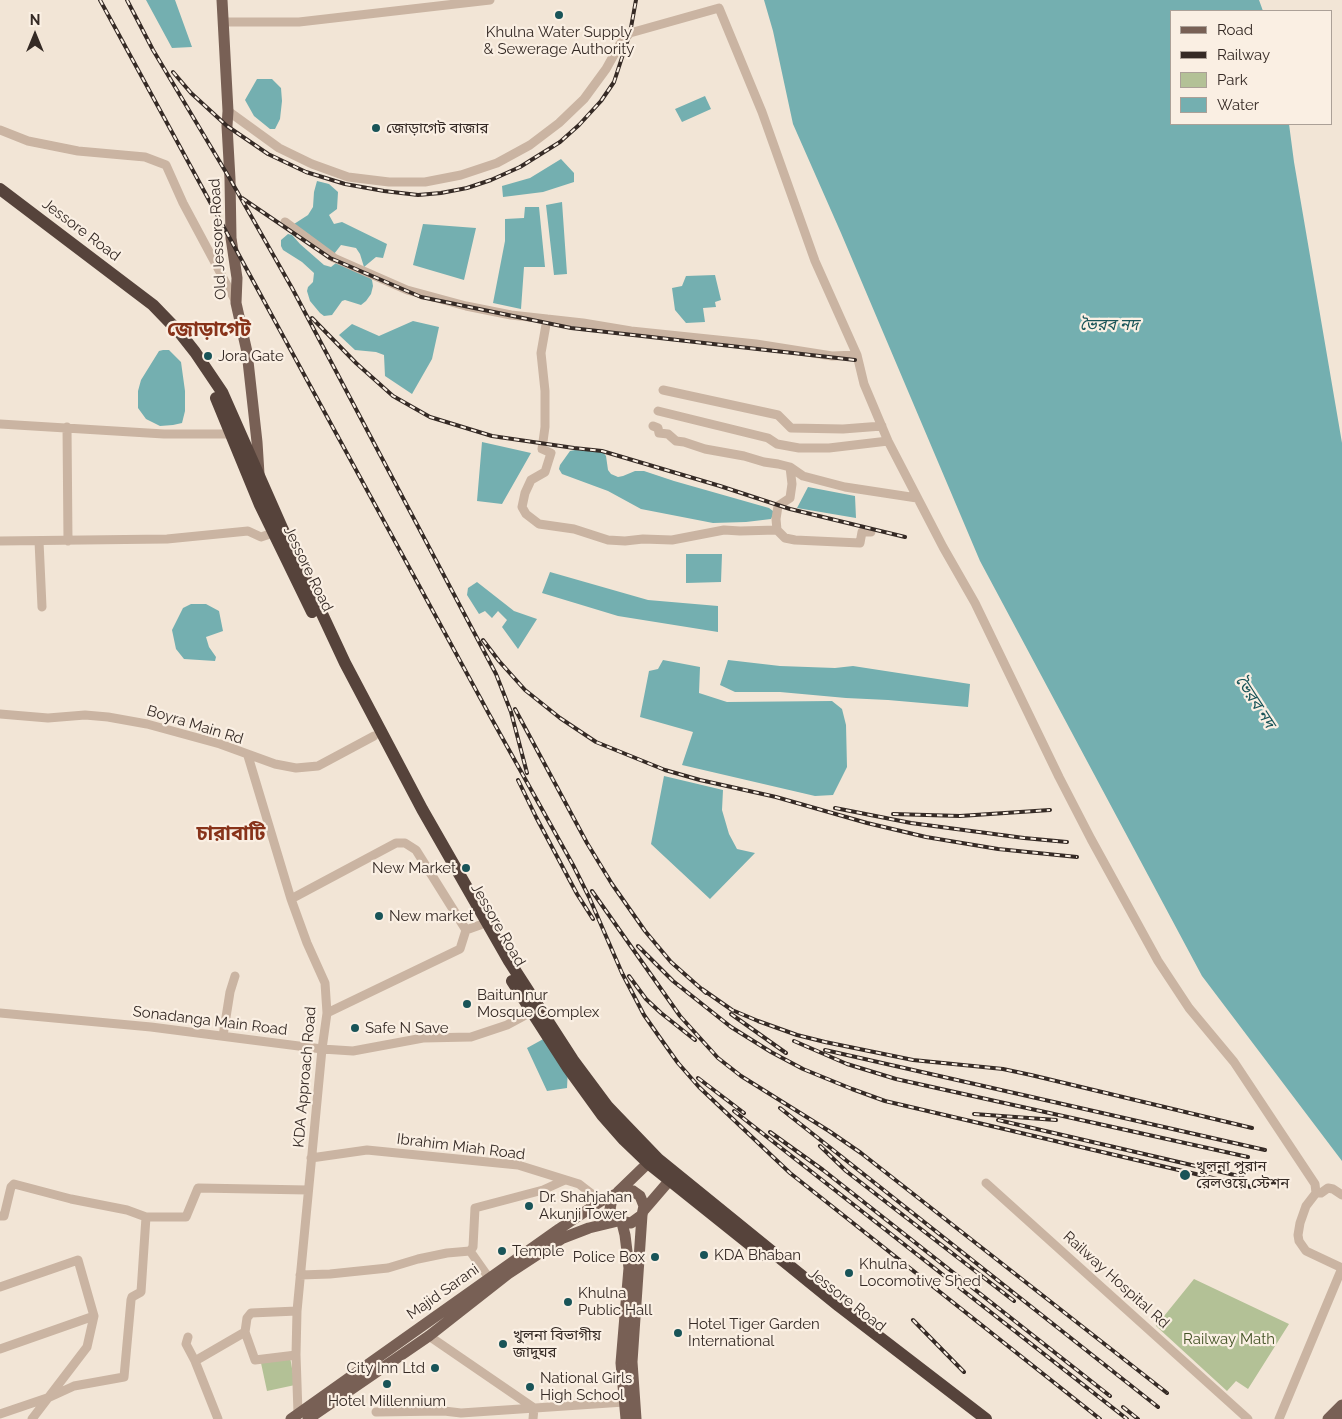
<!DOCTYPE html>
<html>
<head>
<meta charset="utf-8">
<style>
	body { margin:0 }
	#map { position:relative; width:1342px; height:1419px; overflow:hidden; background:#f2e5d6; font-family:Raleway,sans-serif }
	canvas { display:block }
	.legend { position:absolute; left:1170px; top:10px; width:162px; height:115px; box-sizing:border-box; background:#faefe3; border:1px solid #aba097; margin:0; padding:6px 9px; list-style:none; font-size:15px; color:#352a25 }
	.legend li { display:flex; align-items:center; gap:10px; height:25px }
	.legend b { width:25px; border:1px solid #aba097 }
	.north { position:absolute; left:10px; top:10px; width:50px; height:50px; -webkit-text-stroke:4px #faefe3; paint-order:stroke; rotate:0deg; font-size:14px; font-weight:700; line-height:20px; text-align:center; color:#352a25 }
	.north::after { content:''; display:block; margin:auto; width:18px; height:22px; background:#352a25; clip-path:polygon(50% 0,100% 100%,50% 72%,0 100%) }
</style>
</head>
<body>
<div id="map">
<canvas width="1342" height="1419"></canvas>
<ul class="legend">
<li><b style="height:6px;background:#786055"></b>Road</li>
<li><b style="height:6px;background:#352a25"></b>Railway</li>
<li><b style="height:14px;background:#b3c196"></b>Park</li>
<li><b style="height:14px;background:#74afb0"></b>Water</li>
</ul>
<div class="north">N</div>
</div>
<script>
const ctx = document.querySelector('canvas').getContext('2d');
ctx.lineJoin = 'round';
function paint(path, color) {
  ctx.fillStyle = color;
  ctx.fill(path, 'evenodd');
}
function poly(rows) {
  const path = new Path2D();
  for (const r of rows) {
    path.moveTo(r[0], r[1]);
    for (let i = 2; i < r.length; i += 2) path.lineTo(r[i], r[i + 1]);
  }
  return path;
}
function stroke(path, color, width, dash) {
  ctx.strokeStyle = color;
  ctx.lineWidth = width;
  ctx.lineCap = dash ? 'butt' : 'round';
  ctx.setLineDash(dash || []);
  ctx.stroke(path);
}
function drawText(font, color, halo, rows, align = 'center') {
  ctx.font = font + ' Raleway,"Noto Sans Bengali",sans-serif';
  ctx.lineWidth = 4.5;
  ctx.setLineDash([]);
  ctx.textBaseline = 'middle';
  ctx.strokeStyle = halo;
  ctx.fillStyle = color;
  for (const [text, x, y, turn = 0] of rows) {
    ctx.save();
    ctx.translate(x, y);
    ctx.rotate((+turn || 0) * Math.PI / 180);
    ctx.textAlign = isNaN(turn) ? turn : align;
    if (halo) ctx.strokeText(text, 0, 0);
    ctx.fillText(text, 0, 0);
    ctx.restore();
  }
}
paint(poly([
	[1194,1279,1289,1324,1248,1389,1236,1381,1227,1391,1156,1326],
	[290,1357,295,1385,267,1391,261,1363]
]), '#b3c196');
paint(poly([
	[146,0,175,0,192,47,172,48],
	[764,0,1259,0,1263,11,1171,11,1171,124,1289,124,1294,162,1342,443,1342,1161,1202,976,980,561,841,233,793,124,773,31],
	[257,79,272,79,281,88,282,101,280,119,275,129,270,129,254,116,245,100],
	[705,96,711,109,682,122,675,109],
	[561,159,574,173,574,182,543,192,503,197,502,186,530,178],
	[317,181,329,184,338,192,337,209,329,215,334,224,342,222,387,244,383,258,376,257,364,267,360,254,356,248,341,245,334,254,294,224,308,215,313,207,314,192],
	[562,202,567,274,554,275,546,205],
	[525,207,539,207,545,267,524,267,521,309,493,303,505,241,505,219,524,218],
	[423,224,476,228,464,280,413,265],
	[288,234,292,235,300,244,324,265,331,267,336,263,368,276,372,280,373,286,371,294,366,301,361,305,345,300,342,301,332,315,324,316,320,313,310,301,307,291,308,287,313,282,314,273,302,262,283,250,281,246,281,240],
	[715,275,721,300,715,302,716,307,703,308,705,322,686,323,675,310,672,288,682,286,686,276],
	[413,321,439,327,432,359,412,394,385,376,384,355,376,352,355,350,339,335,352,324,379,336],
	[163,350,169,350,181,362,185,391,185,411,182,423,173,425,160,426,146,419,138,408,138,391,141,380,159,351],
	[482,442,531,453,502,504,477,501],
	[575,450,603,452,606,456,608,470,611,474,618,477,623,476,635,471,644,471,674,481,769,508,773,511,773,515,771,519,746,522,713,523,641,509,608,491,562,474,559,469,560,465,570,451],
	[808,487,855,496,856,518,797,508],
	[686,554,722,554,721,582,686,583],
	[550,572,648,600,718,606,718,632,618,616,542,593],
	[477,582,514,611,537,619,518,649,502,627,507,620,498,611,492,618,485,611,479,614,467,595,468,588],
	[191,604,206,604,219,611,223,631,206,637,209,647,216,657,215,661,184,659,176,649,172,630,183,608],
	[663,660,700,667,699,693,727,702,832,701,842,709,846,725,847,767,833,795,815,796,682,765,693,732,640,717,649,671,658,669],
	[728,660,780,666,835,668,853,666,970,684,968,707,888,700,846,698,780,692,735,692,720,685],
	[664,776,723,790,722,810,729,834,737,849,755,853,710,899,651,844],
	[547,1037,568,1068,567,1088,547,1091,527,1048]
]), '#74afb0');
stroke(poly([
	[224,22,299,22,490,0],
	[228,111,279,148,312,164,348,177,389,182,425,182,461,175,497,163,530,145,559,123,584,99,606,69,620,44,630,33,719,8,762,112,815,261,857,355,864,384,888,441,943,547,975,603,1059,777,1091,839,1158,961,1189,1008,1234,1062,1315,1184,1316,1193,1306,1206,1300,1223,1298,1235,1299,1241,1306,1251,1342,1268,1279,1419],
	[0,130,28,141,78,151,145,157,166,165,183,203,236,302],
	[285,222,334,258,407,290,466,306,511,315,583,323,631,331,756,344,832,356,857,355],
	[547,319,541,353,545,391,545,427,542,449,551,453,545,472,531,480,525,493,522,507,526,514,539,524,574,529,608,540,625,541,643,539,672,540,724,530,740,531,777,530,785,538,795,540,860,543,862,532,871,532],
	[663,390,778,415,791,428,843,429,882,426],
	[658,411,768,438,777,444,799,448,829,448,888,441],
	[0,424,164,434,231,434],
	[653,426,658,428,659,433,668,434,676,441,684,442,705,449,744,456,764,462,778,464,790,467,803,476,845,487,917,498],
	[67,427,68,541],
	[777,530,776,519,778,506,790,498,792,484,790,467],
	[0,541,167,539,248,531,261,537,273,533],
	[39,541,42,607],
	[0,714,48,718,85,715,108,717,147,724,220,744,275,764,296,768,318,766,374,736],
	[248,756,291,899,307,943,325,983,327,1013,322,1049,297,1311,296,1355,298,1413],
	[291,899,396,843,405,843,416,850,466,930,460,949,327,1013],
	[466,930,480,925],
	[0,1013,151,1027,322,1049,353,1051,423,1038,471,1037,507,1025,531,1012],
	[223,1036,230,992,235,976],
	[311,1158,367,1150,518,1165,579,1184,601,1201],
	[986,1183,1248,1419],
	[1316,1193,1321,1193,1328,1188,1333,1189,1342,1195],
	[0,1216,4,1216,11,1187,14,1184,71,1199,127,1210,146,1217,186,1217,198,1188,308,1190],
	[470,1251,473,1247,475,1208,543,1190,565,1180],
	[300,1275,330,1274,388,1268,418,1259,447,1253,470,1251,489,1278],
	[0,1287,78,1260,94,1316,87,1347,32,1419],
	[245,1332,247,1318,251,1313,297,1311],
	[429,1336,534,1408,533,1419],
	[188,1337,186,1344,195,1361],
	[0,1349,94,1316],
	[376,1412,444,1411,461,1413,624,1402],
	[0,1414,50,1397,74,1386,124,1377,131,1300,132,1297,141,1292,146,1217],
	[218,1419,195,1361,245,1332,255,1360,296,1355]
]), '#cab4a2', 9);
stroke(poly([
	[222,0,228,111,227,126,230,179,231,238,237,278,236,303,247,352,257,442,259,474],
	[618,1192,648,1163],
	[644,1210,675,1174],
	[622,1223,625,1235,629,1268,621,1363,626,1419],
	[291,1419,559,1229,601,1201,616,1194],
	[308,1419,429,1336,508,1274,563,1238,589,1228,618,1221],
	[636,1419,632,1362,642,1215,644,1206,640,1196,633,1191,628,1190,618,1192,612,1199,610,1209,614,1218,618,1221,631,1223,642,1215],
	[1328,1419,1342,1405],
	[1339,1419,1342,1416]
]), '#786055', 11);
stroke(poly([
	[0,189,153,305,180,333,195,352,222,392,282,528,345,663,422,809,509,961,573,1060,608,1107,658,1159,839,1306,986,1419],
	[216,398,260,505,312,612],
	[512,981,568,1068,602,1115,624,1140,648,1163,763,1255]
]), '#56433b', 12);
const rail = poly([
	[100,0,489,714,573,865,589,897,622,973,644,1015,658,1035,678,1063,699,1087,790,1173,1100,1419],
	[127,0,153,50,230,179,292,288,496,674,511,712,527,773],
	[173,72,191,93,227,126,268,154,306,172,345,184,384,191,418,195,441,193,467,188,491,180,520,167,560,142,579,125,601,101,614,82,630,33,636,0],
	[242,198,330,258,421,297,571,328,855,360],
	[312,318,356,363,393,396,430,417,492,436,574,448,602,451,720,486,790,509,905,537],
	[483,640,499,661,525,690,560,718,596,742,665,770,700,780,776,797,867,823,926,837,998,849,1077,857],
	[515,709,587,843,612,884,645,931,671,962,706,993],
	[518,780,536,817,577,894,593,919],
	[835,808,911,823,1024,838,1067,842],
	[893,814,960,816,1050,810],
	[592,891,680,1016,718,1058,741,1076,829,1131,861,1153,1167,1393],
	[638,946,673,981,731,1027,771,1052,803,1069,852,1089,885,1101,1251,1187],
	[629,976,646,999,661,1013,695,1040],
	[702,989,732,1010,758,1021,797,1035,825,1042,913,1060,1003,1069,1031,1075,1252,1128],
	[731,1014,786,1053],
	[794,1041,847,1064,896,1079,1248,1157],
	[825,1050,1265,1150],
	[698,1078,744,1113],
	[780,1108,1158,1407],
	[734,1111,1127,1419],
	[974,1114,1056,1120],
	[998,1120,1243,1177],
	[770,1132,823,1170,1110,1396],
	[820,1146,846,1171,1014,1301],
	[913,1320,964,1372],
	[1123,1407,1138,1419]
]);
stroke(rail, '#352a25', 4);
stroke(rail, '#faefe3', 2, [5.5]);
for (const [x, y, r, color] of [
	[559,15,5,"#195458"],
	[376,128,5,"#195458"],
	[208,356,5,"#195458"],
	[466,868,5,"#195458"],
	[379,916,5,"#195458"],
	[467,1004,5,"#195458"],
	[355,1028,5,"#195458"],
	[1185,1175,6,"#195458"],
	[529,1206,5,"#195458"],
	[502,1251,5,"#195458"],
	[704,1255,5,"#195458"],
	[655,1257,5,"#195458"],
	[849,1273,5,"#195458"],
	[568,1302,5,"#195458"],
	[678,1333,5,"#195458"],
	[503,1344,5,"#195458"],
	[435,1368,5,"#195458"],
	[387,1384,5,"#195458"],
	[530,1387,5,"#195458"]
]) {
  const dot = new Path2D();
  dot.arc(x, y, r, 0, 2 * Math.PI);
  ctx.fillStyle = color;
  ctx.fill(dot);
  stroke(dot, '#faefe3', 2);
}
drawText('15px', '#352a25', '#faefe3', [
	["Khulna Water Supply",559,32,"center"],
	["& Sewerage Authority",559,49,"center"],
	["জোড়াগেট বাজার",386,128],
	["Jora Gate",218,356],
	["New Market",456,868,"right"],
	["New market",389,916],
	["Baitun nur",477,995],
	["Mosque Complex",477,1012],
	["Safe N Save",365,1028],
	["খুলনা পুরান",1196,1166],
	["রেলওয়ে স্টেশন",1196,1183],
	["Dr. Shahjahan",539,1197],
	["Akunji Tower",539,1214],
	["Temple",512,1251],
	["KDA Bhaban",714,1255],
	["Police Box",645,1257,"right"],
	["Khulna",859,1264],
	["Locomotive Shed",859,1281],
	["Khulna",578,1293],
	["Public Hall",578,1310],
	["Hotel Tiger Garden",688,1324],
	["International",688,1341],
	["খুলনা বিভাগীয়",513,1335],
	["জাদুঘর",513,1352],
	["City Inn Ltd",425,1368,"right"],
	["National Girls",540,1378],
	["High School",540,1395],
	["Hotel Millennium",387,1401,"center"]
], 'left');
drawText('15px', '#352a25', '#faefe3', [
	["Jessore Road",81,230,37],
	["Old Jessore Road",218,239,-93],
	["Jessore Road",308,569,64],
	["Boyra Main Rd",195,725,17],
	["Jessore Road",498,925,60],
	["Sonadanga Main Road",210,1021,7],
	["KDA Approach Road",305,1077,-85],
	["Ibrahim Miah Road",461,1147,7],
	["Railway Hospital Rd",1116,1280,42],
	["Majid Sarani",443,1292,-35],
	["Jessore Road",847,1300,38]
]);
drawText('15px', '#445427', '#faefe3', [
	["Railway Math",1229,1339]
]);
drawText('italic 16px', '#195458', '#faefe3', [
	["ভৈরব নদ",1109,325],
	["ভৈরব নদ",1255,702,57]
]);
drawText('bold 20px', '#88331a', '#faefe3', [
	["জোড়াগেট",209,330],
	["চারাবাটি",231,834]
]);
</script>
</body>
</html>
